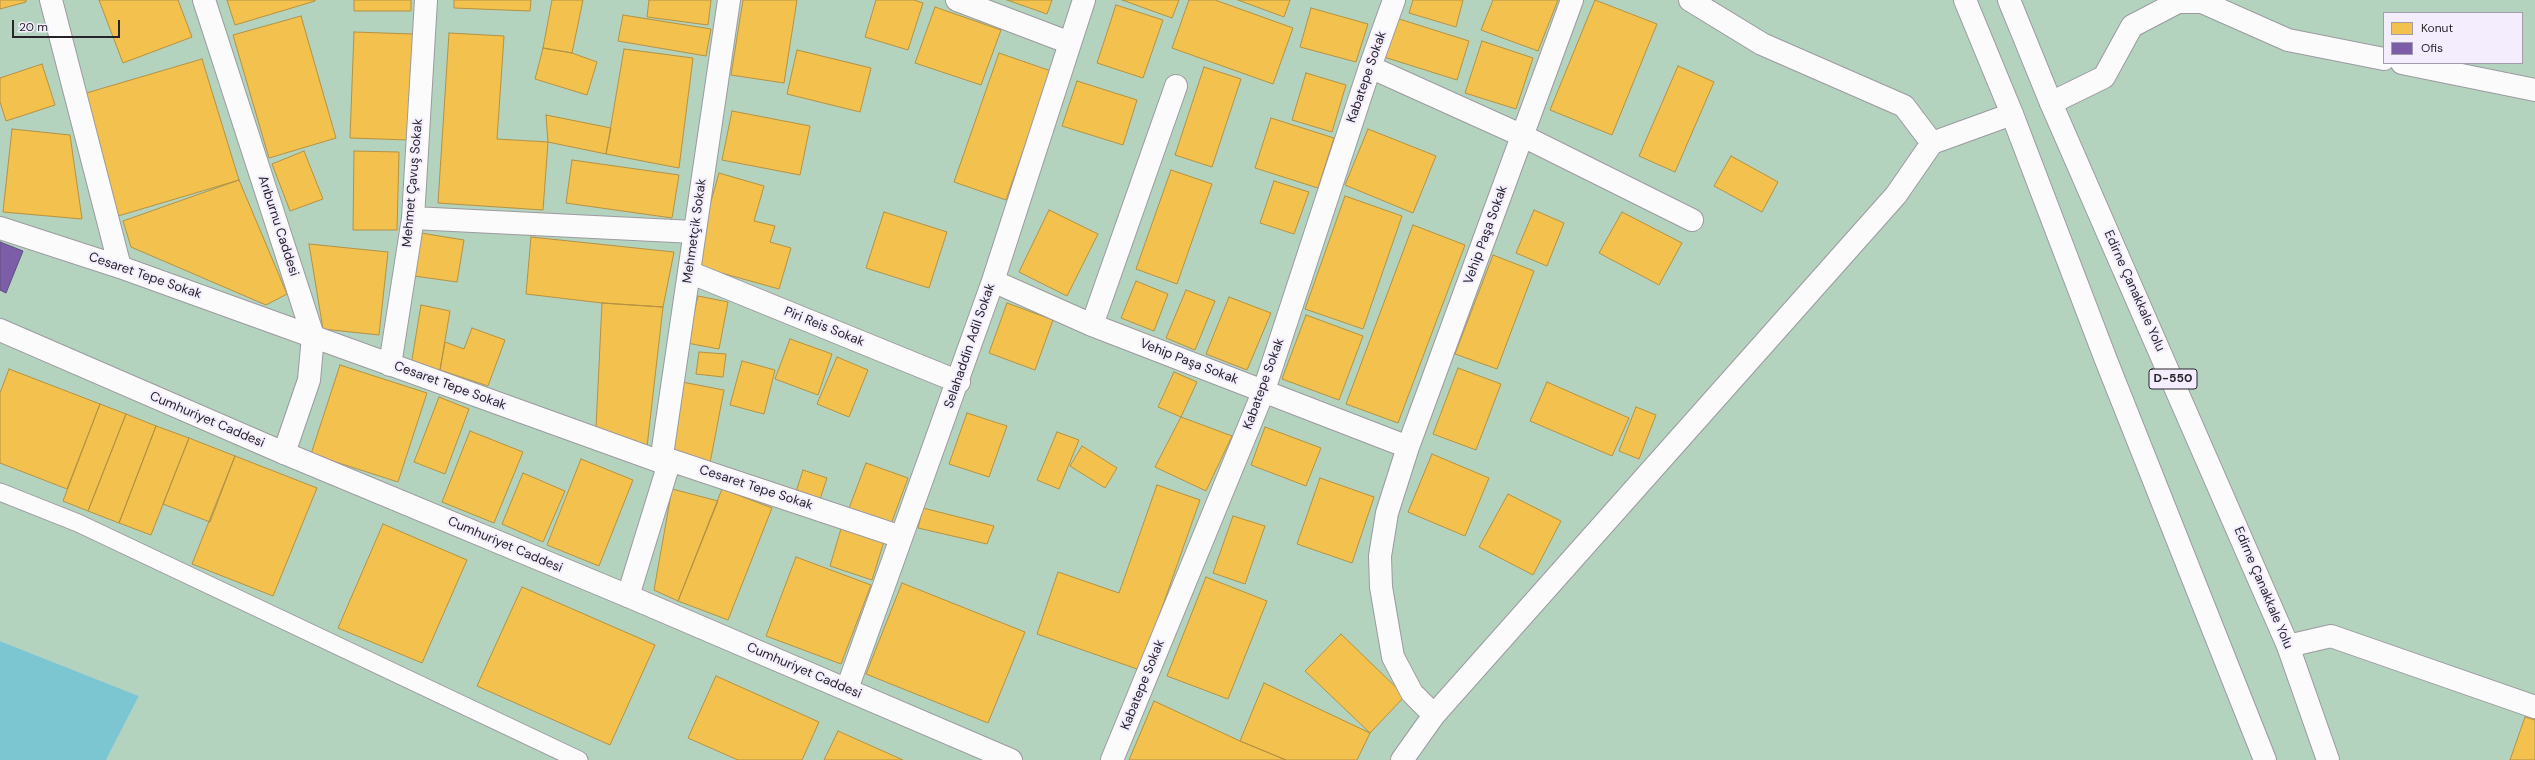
<!DOCTYPE html>
<html>
<head>
<meta charset="utf-8">
<style>
	body { margin:0 }
	#map { position:relative; width:2535px; height:760px; overflow:hidden; background:#e7e4ed; font-family:"DM Sans",sans-serif }
	canvas { display:block }
	.legend { position:absolute; left:2383px; top:12px; width:140px; height:52px; box-sizing:border-box; background:#f4edfe; border:1px solid #a29da9; margin:0; padding:5px 7px; list-style:none; font-size:12px; color:#26242a }
	.legend li { display:flex; align-items:center; gap:8px; height:20px }
	.legend b { width:20px; border:1px solid #a29da9 }
	.scale { position:absolute; left:12px; top:20px; width:108px; height:18px; box-sizing:border-box; border:2px solid #26242a; border-top:0; padding-left:5px; font-size:12px; line-height:14px; white-space:nowrap; color:#26242a; -webkit-text-stroke:3px #f4edfe; paint-order:stroke }
</style>
</head>
<body>
<div id="map">
<canvas width="2535" height="760"></canvas>
<ul class="legend">
<li><b style="height:11px;background:#f2c14e"></b>Konut</li>
<li><b style="height:11px;background:#7b5ea7"></b>Ofis</li>
</ul>
<div class="scale">20 m</div>
</div>
<script>
const ctx = document.querySelector('canvas').getContext('2d');
ctx.lineJoin = 'round';
function paint(path, color) {
  ctx.fillStyle = color;
  ctx.fill(path, 'evenodd');
}
function poly(rows) {
  const path = new Path2D();
  for (const r of rows) {
    path.moveTo(r[0], r[1]);
    for (let i = 2; i < r.length; i += 2) path.lineTo(r[i], r[i + 1]);
  }
  return path;
}
function stroke(path, color, width, dash) {
  ctx.strokeStyle = color;
  ctx.lineWidth = width;
  ctx.lineCap = dash ? 'butt' : 'round';
  ctx.setLineDash(dash || []);
  ctx.stroke(path);
}
function drawText(font, color, halo, rows, align = 'center') {
  ctx.font = font + ' "DM Sans",sans-serif';
  ctx.lineWidth = 4;
  ctx.setLineDash([]);
  ctx.textBaseline = 'middle';
  ctx.strokeStyle = halo;
  ctx.fillStyle = color;
  for (const [text, x, y, turn = 0] of rows) {
    ctx.save();
    ctx.translate(x, y);
    ctx.rotate((+turn || 0) * Math.PI / 180);
    ctx.textAlign = isNaN(turn) ? turn : align;
    if (halo) ctx.strokeText(text, 0, 0);
    ctx.fillText(text, 0, 0);
    ctx.restore();
  }
}
paint(poly([
	[0,0,2535,0,2535,760,106,760,139,696,0,641],
	[2384,13,2522,13,2522,63,2384,63]
]), '#b3d3be');
paint(poly([
	[0,641,139,696,106,760,0,760]
]), '#7bc6d0');
const homes = poly([
	[0,0,26,0,26,2,0,9,0,0],
	[99,0,178,0,192,37,123,63,99,0],
	[227,0,315,0,315,1,235,25,227,0],
	[354,0,411,0,411,11,354,11,354,0],
	[454,0,531,0,530,11,454,8,454,0],
	[552,0,583,0,572,53,543,48,552,0],
	[649,0,711,0,708,25,647,17,649,0],
	[743,0,797,0,784,83,731,75,743,0],
	[876,0,914,0,923,3,908,50,865,37,876,0],
	[1007,0,1052,0,1047,14,1007,0],
	[1122,0,1179,0,1172,18,1122,0],
	[1189,0,1215,0,1293,28,1273,84,1172,48,1189,0],
	[1238,0,1290,0,1284,17,1238,0],
	[1413,0,1463,0,1456,27,1409,13,1413,0],
	[1493,0,1558,0,1538,51,1481,30,1493,0],
	[1595,0,1657,24,1612,135,1550,110,1595,0],
	[1116,5,1163,20,1143,78,1097,63,1116,5],
	[935,7,1001,30,981,85,915,63,935,7],
	[1311,8,1368,24,1356,62,1300,47,1311,8],
	[623,15,711,29,706,56,618,41,623,15],
	[301,16,336,138,269,158,233,35,301,16],
	[1396,18,1469,41,1457,80,1384,57,1396,18],
	[354,32,413,34,408,140,350,138,354,32],
	[449,33,504,36,497,139,548,142,543,210,438,203,449,33],
	[1482,41,1533,58,1516,109,1465,93,1482,41],
	[543,48,572,53,597,62,587,95,535,79,543,48],
	[624,49,693,58,679,168,606,154,624,49],
	[797,50,871,68,860,112,787,94,797,50],
	[999,53,1051,71,1006,200,954,182,999,53],
	[202,59,239,180,118,216,83,94,202,59],
	[42,64,55,105,6,121,0,102,0,78,42,64],
	[1678,66,1714,82,1675,172,1639,156,1678,66],
	[1204,67,1241,79,1212,167,1175,155,1204,67],
	[1306,73,1346,85,1332,132,1292,120,1306,73],
	[1077,81,1137,100,1123,145,1062,126,1077,81],
	[732,111,810,126,800,175,722,160,732,111],
	[546,115,611,128,606,154,548,142,546,115],
	[1271,118,1334,138,1318,188,1255,168,1271,118],
	[12,129,70,135,82,219,3,212,12,129],
	[1368,129,1436,156,1413,213,1345,185,1368,129],
	[304,151,323,199,290,211,272,164,304,151],
	[354,151,399,152,397,230,353,230,354,151],
	[1731,156,1778,182,1762,212,1714,186,1731,156],
	[572,160,679,175,672,218,566,203,572,160],
	[1171,170,1212,184,1177,284,1136,269,1171,170],
	[719,173,764,186,754,221,775,226,770,242,791,248,779,289,693,265,719,173],
	[239,180,287,294,266,305,131,247,123,221,239,180],
	[1274,181,1309,192,1294,234,1260,223,1274,181],
	[1345,196,1402,216,1363,329,1305,309,1345,196],
	[1049,210,1098,234,1067,296,1019,272,1049,210],
	[1534,210,1564,223,1547,266,1516,253,1534,210],
	[884,212,947,232,929,288,866,268,884,212],
	[1622,212,1682,243,1659,285,1599,253,1622,212],
	[1413,225,1465,245,1398,423,1346,404,1413,225],
	[421,233,464,240,457,282,414,276,421,233],
	[531,237,674,252,663,307,602,303,526,294,531,237],
	[309,244,388,252,379,335,323,329,309,244],
	[1493,255,1534,271,1497,369,1455,354,1493,255],
	[1136,281,1168,294,1154,331,1121,318,1136,281],
	[1186,290,1215,301,1195,350,1166,338,1186,290],
	[698,296,728,302,719,349,687,343,698,296],
	[1229,297,1271,313,1247,370,1206,354,1229,297],
	[602,303,663,307,647,447,596,428,602,303],
	[1007,303,1053,320,1035,370,989,353,1007,303],
	[421,305,450,311,440,370,411,365,421,305],
	[1306,315,1363,336,1339,400,1282,379,1306,315],
	[472,328,505,340,488,386,440,370,445,342,464,349,472,328],
	[790,339,832,354,818,395,775,379,790,339],
	[699,352,726,354,723,377,696,374,699,352],
	[837,357,868,370,849,417,817,404,837,357],
	[742,361,775,370,764,414,730,405,742,361],
	[340,365,427,393,398,482,311,454,340,365],
	[1458,368,1501,384,1476,450,1433,434,1458,368],
	[9,369,100,404,67,489,0,463,0,393,9,369],
	[1174,372,1197,382,1181,417,1158,407,1174,372],
	[682,382,724,390,710,463,668,454,682,382],
	[1547,382,1629,418,1612,456,1530,421,1547,382],
	[439,397,469,409,445,474,414,462,439,397],
	[100,404,126,414,88,511,63,501,100,404],
	[1636,407,1656,415,1639,459,1619,451,1636,407],
	[967,413,1007,426,989,477,949,464,967,413],
	[126,414,156,426,119,523,88,511,126,414],
	[1181,417,1232,436,1206,491,1155,467,1181,417],
	[156,426,189,438,151,535,119,523,156,426],
	[1265,427,1321,448,1306,486,1251,465,1265,427],
	[470,431,523,452,494,523,442,502,470,431],
	[1057,432,1079,440,1059,489,1037,480,1057,432],
	[189,438,235,456,210,522,163,504,189,438],
	[1082,446,1117,468,1105,488,1070,466,1082,446],
	[1432,454,1489,478,1465,536,1408,512,1432,454],
	[235,456,317,488,273,596,192,564,235,456],
	[581,459,633,480,599,566,547,545,581,459],
	[866,463,908,478,890,527,848,511,866,463],
	[803,470,827,478,818,505,794,498,803,470],
	[523,473,565,491,543,542,502,524,523,473],
	[1320,478,1374,497,1352,563,1297,544,1320,478],
	[1157,485,1200,500,1140,670,1037,634,1058,572,1119,593,1157,485],
	[672,489,718,501,678,601,654,590,672,489],
	[722,489,772,508,728,620,678,601,722,489],
	[1508,494,1561,521,1533,575,1479,547,1508,494],
	[923,508,994,526,987,544,918,528,923,508],
	[1233,516,1265,526,1245,584,1213,573,1233,516],
	[843,522,886,535,872,580,830,566,843,522],
	[383,524,467,560,422,663,338,628,383,524],
	[796,557,871,585,841,664,766,636,796,557],
	[1206,577,1267,601,1228,699,1167,676,1206,577],
	[902,583,1025,632,988,723,866,674,902,583],
	[522,587,655,645,610,745,477,686,522,587],
	[1341,634,1405,696,1370,733,1305,671,1341,634],
	[716,676,819,722,802,760,738,760,688,738,716,676],
	[1264,683,1370,733,1357,760,1286,760,1240,741,1264,683],
	[1154,701,1240,741,1286,760,1129,760,1154,701],
	[2525,717,2535,720,2535,760,2510,760,2525,717],
	[838,731,903,760,824,760,838,731]
]);
paint(homes, '#f2c14e');
stroke(homes, '#b59243', 1);
const offices = poly([
	[0,242,23,251,6,293,0,290,0,242]
]);
paint(offices, '#7b5ea7');
stroke(offices, '#624d82', 1);
const service = poly([
	[0,492,78,523,579,760]
]);
const minor = poly([
	[51,0,120,267],
	[957,0,1070,43],
	[1690,0,1762,44,1904,106,1932,143],
	[2402,63,2535,90],
	[1370,67,1523,136,1692,220],
	[2051,103,2104,77,2132,26,2178,2,2202,2,2288,40,2384,59],
	[413,218,694,232],
	[0,228,120,267,661,462,670,460,901,537],
	[689,272,959,382],
	[993,281,1092,325,1408,447],
	[1092,325,1176,86],
	[390,365,413,218,426,0],
	[661,462,729,0],
	[628,596,670,460],
	[2288,646,2331,636,2535,707],
	[847,689,993,281,1084,0],
	[1434,715,1412,693,1393,657,1381,587,1380,556,1387,513,1408,447,1572,0],
	[1112,760,1264,390,1370,67,1394,0],
	[1402,760,1434,715,1896,195,1932,143,2012,114]
]);
const tertiary = poly([
	[204,0,313,336,309,380,284,453]
]);
const secondary = poly([
	[0,330,284,453,628,596,1011,760]
]);
const trunk = poly([
	[1965,0,2012,114,2106,360,2265,760],
	[2009,0,2051,103,2288,646,2328,760]
]);
stroke(service, '#9c99a0', 19);
stroke(minor, '#9c99a0', 24);
stroke(tertiary, '#9c99a0', 24);
stroke(secondary, '#9c99a0', 24);
stroke(trunk, '#9c99a0', 24);
stroke(service, '#fbfbfc', 17);
stroke(minor, '#fbfbfc', 22);
stroke(tertiary, '#fbfbfc', 22);
stroke(secondary, '#fbfbfc', 22);
stroke(trunk, '#fbfbfc', 22);
for (const [x, y, w] of [
	[2173,379,48]
]) {
  const box = new Path2D();
  box.roundRect(x - w / 2, y - 10, w, 20, 3);
  ctx.fillStyle = '#f4edfe';
  ctx.fill(box);
  stroke(box, '#26242a', 1);
}
drawText('bold 12px', '#26242a', null, [
	["D-550",2173,379]
]);
drawText('13px', '#26242a', '#f4edfe', [
	["Kabatepe Sokak",1367,77,-71],
	["Mehmet Çavuş Sokak",413,183,-85],
	["Arıburnu Caddesi",278,226,72],
	["Mehmetçik Sokak",695,231,-82],
	["Vehip Paşa Sokak",1486,235,-70],
	["Cesaret Tepe Sokak",145,276,19],
	["Edirne Çanakkale Yolu",2134,291,66],
	["Piri Reis Sokak",824,327,22],
	["Selahaddin Adil Sokak",970,346,-71],
	["Vehip Paşa Sokak",1189,362,21],
	["Kabatepe Sokak",1264,384,-70],
	["Cesaret Tepe Sokak",450,386,20],
	["Cumhuriyet Caddesi",207,420,23],
	["Cesaret Tepe Sokak",756,488,18],
	["Cumhuriyet Caddesi",505,545,23],
	["Edirne Çanakkale Yolu",2263,588,67],
	["Cumhuriyet Caddesi",804,671,23],
	["Kabatepe Sokak",1143,685,-68]
]);
</script>
</body>
</html>
